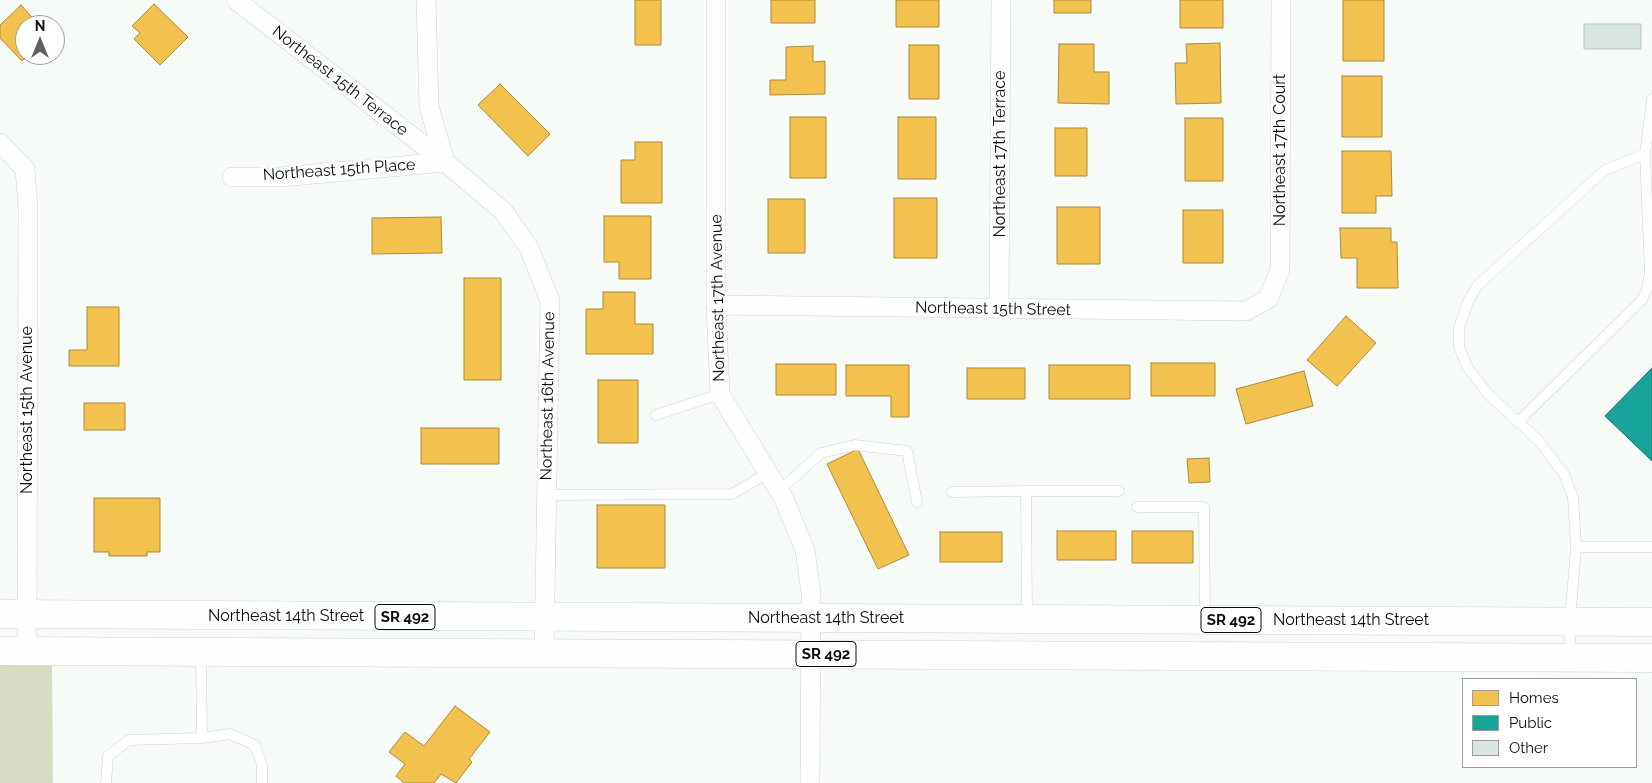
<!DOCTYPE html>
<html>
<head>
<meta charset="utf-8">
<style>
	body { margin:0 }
	#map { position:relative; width:1652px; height:783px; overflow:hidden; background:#f6fbf8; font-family:Raleway,sans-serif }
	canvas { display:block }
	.legend { position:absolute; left:1462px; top:678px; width:175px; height:90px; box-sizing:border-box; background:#fff; border:1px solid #9d9e9d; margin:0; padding:6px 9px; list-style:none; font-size:15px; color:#0a0c0b }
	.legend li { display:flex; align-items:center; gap:10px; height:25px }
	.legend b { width:25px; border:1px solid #9d9e9d }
	.north { position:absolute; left:15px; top:15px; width:50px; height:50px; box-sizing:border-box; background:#fff; border:1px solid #9d9e9d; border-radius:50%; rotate:0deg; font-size:14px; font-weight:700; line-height:20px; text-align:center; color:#0a0c0b }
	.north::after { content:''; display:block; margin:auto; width:18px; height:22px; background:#5d605e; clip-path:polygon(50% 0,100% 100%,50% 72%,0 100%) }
</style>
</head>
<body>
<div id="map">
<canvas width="1652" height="783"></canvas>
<ul class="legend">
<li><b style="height:14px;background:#f2c14e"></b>Homes</li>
<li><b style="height:14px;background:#17a398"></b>Public</li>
<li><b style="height:14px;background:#d9e5e3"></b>Other</li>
</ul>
<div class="north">N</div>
</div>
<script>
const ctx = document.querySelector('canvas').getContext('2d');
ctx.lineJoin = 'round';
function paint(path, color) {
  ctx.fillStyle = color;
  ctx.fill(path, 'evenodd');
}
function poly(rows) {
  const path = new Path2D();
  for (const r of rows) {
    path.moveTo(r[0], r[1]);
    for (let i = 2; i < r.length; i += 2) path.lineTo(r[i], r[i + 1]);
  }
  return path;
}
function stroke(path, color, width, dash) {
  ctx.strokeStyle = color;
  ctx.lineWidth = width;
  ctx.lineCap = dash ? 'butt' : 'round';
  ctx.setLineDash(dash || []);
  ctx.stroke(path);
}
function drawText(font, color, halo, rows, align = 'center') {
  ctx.font = font + ' Raleway,sans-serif';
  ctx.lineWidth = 5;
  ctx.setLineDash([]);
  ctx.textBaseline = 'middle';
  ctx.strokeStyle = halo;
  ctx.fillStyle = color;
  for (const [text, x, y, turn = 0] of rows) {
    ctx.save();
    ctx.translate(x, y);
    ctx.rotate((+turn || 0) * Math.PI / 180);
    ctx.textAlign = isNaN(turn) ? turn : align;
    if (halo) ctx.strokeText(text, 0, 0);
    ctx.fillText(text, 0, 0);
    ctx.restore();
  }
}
paint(poly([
	[0,663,52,663,53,783,0,783]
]), '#dadbc4');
const homes = poly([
	[635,0,661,0,661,45,635,45,635,0],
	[771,0,815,0,815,23,771,23,771,0],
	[896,0,939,0,939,27,896,27,896,0],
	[1054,0,1091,0,1091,13,1054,13,1054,0],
	[1180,0,1223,0,1223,28,1180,28,1180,0],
	[1343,0,1384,0,1384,61,1343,61,1343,0],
	[154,4,188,37,160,65,134,39,140,33,132,26,154,4],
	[21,5,38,24,25,25,25,55,28,55,22,61,0,38,0,25,21,5],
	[1220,43,1221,103,1176,104,1175,63,1187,63,1186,44,1220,43],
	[1059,44,1094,44,1094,72,1109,72,1109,104,1058,103,1059,44],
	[909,45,939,45,939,99,909,99,909,45],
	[813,46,813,62,825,61,825,94,770,95,770,80,786,80,786,47,813,46],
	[1342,76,1382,76,1382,137,1342,137,1342,76],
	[500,84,550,134,528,156,478,105,500,84],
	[790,117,826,117,826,178,790,178,790,117],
	[898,117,936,117,936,179,898,179,898,117],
	[1185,118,1223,118,1223,181,1185,181,1185,118],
	[1055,128,1087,128,1087,176,1055,176,1055,128],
	[635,142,662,142,662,203,621,203,621,160,635,160,635,142],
	[1342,151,1391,151,1392,196,1376,196,1376,213,1342,213,1342,151],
	[894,198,937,198,937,258,894,258,894,198],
	[768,199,805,199,805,253,768,253,768,199],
	[1057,207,1100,207,1100,264,1057,264,1057,207],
	[1183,210,1223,210,1223,263,1183,263,1183,210],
	[604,216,651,216,651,279,619,279,619,262,604,262,604,216],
	[441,217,442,253,372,254,372,218,441,217],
	[1340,228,1391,228,1391,242,1397,242,1398,288,1357,288,1357,258,1341,258,1340,228],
	[464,278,501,278,501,380,464,380,464,278],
	[603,292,635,292,635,324,653,324,653,354,586,354,586,309,603,309,603,292],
	[87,307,119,307,119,366,69,366,69,350,87,350,87,307],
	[1346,316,1376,343,1337,386,1307,360,1346,316],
	[1151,363,1215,363,1215,396,1151,396,1151,363],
	[776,364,836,364,836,395,776,395,776,364],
	[846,365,909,365,909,417,891,417,891,396,846,396,846,365],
	[1049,365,1130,365,1130,399,1049,399,1049,365],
	[967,368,1025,368,1025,399,967,399,967,368],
	[1304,371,1313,406,1246,424,1236,389,1304,371],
	[598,380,638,380,638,443,598,443,598,380],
	[84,403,125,403,125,430,84,430,84,403],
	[421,428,499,428,499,464,421,464,421,428],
	[858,449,909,555,878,569,827,464,858,449],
	[1209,458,1210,482,1189,483,1187,459,1209,458],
	[94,498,160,498,160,552,147,552,147,556,109,556,109,552,94,552,94,498],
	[597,505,665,505,665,568,597,568,597,505],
	[1057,531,1116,531,1116,560,1057,560,1057,531],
	[1132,531,1193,531,1193,563,1132,563,1132,531],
	[940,532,1002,532,1002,562,940,562,940,532],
	[455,706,490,732,469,759,472,762,456,783,441,774,434,783,404,783,396,776,405,764,389,752,405,732,424,746,455,706]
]);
paint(homes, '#f2c14e');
stroke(homes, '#ac8b3a', 1);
const public = poly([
	[1652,368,1652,461,1605,416,1652,368]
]);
paint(public, '#17a398');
stroke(public, '#13766e', 1);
const building = poly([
	[1584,24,1641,24,1641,49,1584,49,1584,24]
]);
paint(building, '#d9e5e3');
stroke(building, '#c0c4c2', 1);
const lane = poly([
	[656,415,720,394],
	[1518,422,1642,300,1647,289,1650,272,1645,154],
	[779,491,821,453,855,445,907,451,917,502],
	[1026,491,1119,491],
	[952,492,1026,491,1027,618],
	[546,495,732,494,768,473],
	[1137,507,1204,507,1205,618],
	[1576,547,1652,547],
	[201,652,202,738],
	[1570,656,1570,621,1576,547,1573,497,1564,474,1538,440,1487,393,1468,368,1459,347,1459,328,1468,302,1477,286,1605,170,1645,154,1652,99],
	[106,783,108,756,129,740,202,738,230,734,255,745,262,765,262,783]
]);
const street = poly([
	[236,0,445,162],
	[426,0,429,106,445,162,504,212,529,248,550,301,544,653],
	[716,0,716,305,720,394,784,499,805,550,811,593,810,783],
	[0,143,25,169,28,209,27,651],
	[232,177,281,177,445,162],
	[716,305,1246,311,1268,299,1280,270,1281,0],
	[999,309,1001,0]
]);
const primary = poly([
	[0,614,1652,622],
	[0,651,1652,658]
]);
stroke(lane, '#ced2cf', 11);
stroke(street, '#ced2cf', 20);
stroke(primary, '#ced2cf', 29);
stroke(lane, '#fefefe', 10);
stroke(street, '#fefefe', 19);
stroke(primary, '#fefefe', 28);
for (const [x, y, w] of [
	[405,617,60],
	[1231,620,60],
	[826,654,60]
]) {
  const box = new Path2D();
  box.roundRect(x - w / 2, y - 12.5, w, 25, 4);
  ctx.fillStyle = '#fff';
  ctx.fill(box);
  stroke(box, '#0a0c0b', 1);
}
drawText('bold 15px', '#0a0c0b', null, [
	["SR 492",405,617],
	["SR 492",1231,620],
	["SR 492",826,654]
]);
drawText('16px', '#0a0c0b', '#fff', [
	["Northeast 15th Terrace",340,81,38],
	["Northeast 17th Court",1280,150,-90],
	["Northeast 17th Terrace",1000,154,-90],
	["Northeast 15th Place",339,170,-4],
	["Northeast 17th Avenue",718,298,-91],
	["Northeast 15th Street",993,309,1],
	["Northeast 16th Avenue",548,396,-89],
	["Northeast 15th Avenue",27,410,-90],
	["Northeast 14th Street",286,616],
	["Northeast 14th Street",826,618],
	["Northeast 14th Street",1351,620]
]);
</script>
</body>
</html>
